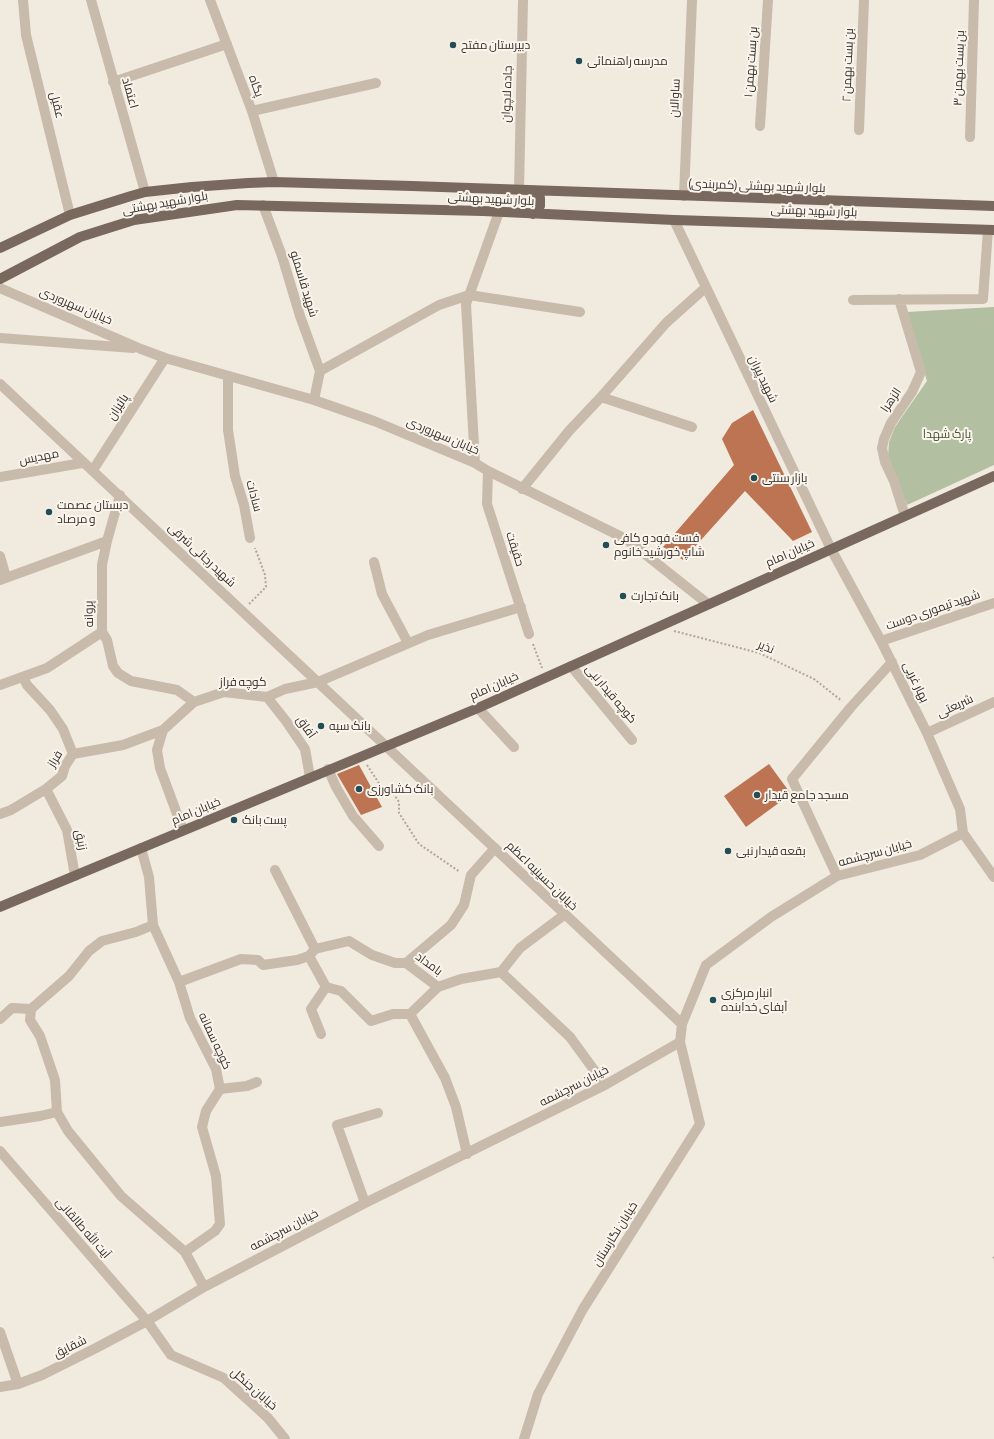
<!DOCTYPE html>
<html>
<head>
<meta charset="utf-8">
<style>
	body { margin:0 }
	canvas { display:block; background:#f1eadf }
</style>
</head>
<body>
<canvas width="994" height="1439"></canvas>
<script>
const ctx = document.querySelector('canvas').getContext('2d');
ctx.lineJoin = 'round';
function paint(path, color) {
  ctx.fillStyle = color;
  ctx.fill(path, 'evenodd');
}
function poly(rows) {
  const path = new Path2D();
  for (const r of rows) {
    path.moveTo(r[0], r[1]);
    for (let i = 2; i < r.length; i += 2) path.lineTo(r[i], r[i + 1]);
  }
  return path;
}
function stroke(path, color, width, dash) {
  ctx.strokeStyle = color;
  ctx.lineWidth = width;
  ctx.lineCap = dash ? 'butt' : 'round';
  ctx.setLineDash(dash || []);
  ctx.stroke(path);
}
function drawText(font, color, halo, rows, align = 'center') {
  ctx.font = font + ' "Asap Condensed",Cairo,sans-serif';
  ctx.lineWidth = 4;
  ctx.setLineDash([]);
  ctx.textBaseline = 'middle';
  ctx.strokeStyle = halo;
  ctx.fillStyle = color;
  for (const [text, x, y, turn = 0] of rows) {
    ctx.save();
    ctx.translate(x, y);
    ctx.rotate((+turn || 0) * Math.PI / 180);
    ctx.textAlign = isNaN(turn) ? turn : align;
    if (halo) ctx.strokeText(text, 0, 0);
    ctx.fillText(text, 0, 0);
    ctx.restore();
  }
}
paint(poly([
	[994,307,994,465,907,505,888,456,889,442,895,427,906,411,927,381,907,312]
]), '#b2bfa0');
paint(poly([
	[753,410,812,532,793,541,745,491,683,560,663,547,734,465,722,439,732,423],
	[769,764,791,794,746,827,724,796],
	[359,765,382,807,361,815,337,774]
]), '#bc7452');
stroke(poly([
	[249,604,266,587,265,575,255,548],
	[674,631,759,653,814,679,842,701],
	[533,644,542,668],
	[367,765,382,788,393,793,399,802,399,813,419,844,460,872],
	[993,1257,994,1258]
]), '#b4a696', 2, [2, 2]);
stroke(poly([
	[23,0,26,35,70,215],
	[91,0,145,192],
	[210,0,252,111,274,182],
	[113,82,227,44],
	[252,111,376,83],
	[760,126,768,0],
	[859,130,864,0],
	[970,137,974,0],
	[519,190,523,0],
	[684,196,692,0],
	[263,205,282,256,300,316,320,371],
	[674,220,831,549,881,641,927,733,960,809,963,833,994,877],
	[0,288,141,349,165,358,314,400,374,421,475,463,488,471,626,539,708,604],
	[899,299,921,372,912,392,891,423,884,439,882,448,885,462,894,481,905,516],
	[853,300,983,299,988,230],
	[0,338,133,348],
	[228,376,228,430,235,476,244,505,250,538],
	[0,384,682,1024],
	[601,397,692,427],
	[314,400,320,371,439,305,469,295,580,312],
	[475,463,466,304,499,212],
	[93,470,165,358],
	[488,471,487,504,529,634],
	[0,477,82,463],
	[522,489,569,431,601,397,666,323,705,288],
	[120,495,107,541,102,565,102,632,107,640,113,666,118,673,131,681,177,690,194,702],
	[0,556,6,577],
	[374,562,382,594,408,643],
	[0,580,107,541],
	[881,641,994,603],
	[571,666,632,740],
	[23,677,27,685,50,710,63,729,73,754],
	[0,685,47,668,102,632],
	[267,697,286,721,305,749,310,777],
	[478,708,514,747],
	[927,733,994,702],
	[328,769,336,787,353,816,379,846],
	[46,789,67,830,75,876],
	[0,814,11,810,46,789,62,776,65,766,73,754,123,745,163,730],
	[183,830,160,768,157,750,163,730,194,702,224,692,267,697,285,689,318,682,428,635,521,607],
	[141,848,149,877,153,925,179,982,190,1018,216,1069,220,1089,206,1111,202,1127,216,1176,220,1224,215,1231,185,1252],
	[275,870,315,949],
	[837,876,792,779,851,707,892,662],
	[309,956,326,987,341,991,371,1021,393,1014,410,1014,445,1078,456,1107,467,1154],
	[406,963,451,925,464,905,471,875,495,848],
	[501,972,520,948,564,915],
	[179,982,241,959,258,960,263,965,297,960,309,956,315,949,349,941,372,955,395,963,406,963,438,987,461,979,501,972,570,1037,605,1085],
	[410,1014,438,987],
	[0,1019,12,1008,31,1009],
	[321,1034,311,1009,326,987],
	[220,1089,247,1086,257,1082],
	[57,1112,55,1080,40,1036,30,1020,31,1009,69,976,89,951,102,941,136,932,153,925],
	[0,1122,40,1116,57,1112,68,1131,121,1196,185,1252,204,1287],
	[0,1151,147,1321,171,1355,224,1378,268,1418,285,1439],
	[365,1203,337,1125,378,1113],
	[0,1332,18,1384],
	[0,1387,18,1384,42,1375,96,1348,147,1321,204,1287,365,1203,605,1085,680,1042,682,1024,706,965,771,917,837,876,920,855,963,833],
	[524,1439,538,1394,583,1309,700,1124,680,1042]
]), '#c8bbac', 10);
stroke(poly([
	[533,214,540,206,540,198,534,191],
	[0,248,70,215,131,196,145,192,192,187,248,183,274,182,412,186,994,206],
	[0,279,80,237,134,220,237,205,483,211,674,220,994,230],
	[0,907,478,708,994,476]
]), '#78685d', 10);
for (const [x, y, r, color] of [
	[453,45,4,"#234e56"],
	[579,61,4,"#234e56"],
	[754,478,4,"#234e56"],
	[49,512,4,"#234e56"],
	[606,545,4,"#234e56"],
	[623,596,4,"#234e56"],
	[321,726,4,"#234e56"],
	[359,789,4,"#234e56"],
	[757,795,4,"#234e56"],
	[234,820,4,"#234e56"],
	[728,851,4,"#234e56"],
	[713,1000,4,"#234e56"]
]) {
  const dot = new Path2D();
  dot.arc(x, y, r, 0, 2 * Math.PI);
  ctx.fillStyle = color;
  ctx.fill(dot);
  stroke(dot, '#f9f4ec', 1.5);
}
drawText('12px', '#372f2a', '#f9f4ec', [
	["دبیرستان مفتح",461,45],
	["مدرسه راهنمائی",587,61],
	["بازار سنتی",762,478],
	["دبستان عصمت",57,505],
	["و مرصاد",57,519],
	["فست فود و کافی",614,538],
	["شاپ خورشید خانوم",614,552],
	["بانک تجارت",631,596],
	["بانک سپه",329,726],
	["بانک کشاورزی",367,789],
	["مسجد جامع قیدار",765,795],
	["پست بانک",242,820],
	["بقعه قیدار نبی",736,851],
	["انبار مرکزی",721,993],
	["آبفای خدابنده",721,1007]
], 'left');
drawText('12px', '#372f2a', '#f9f4ec', [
	["بن بست بهمن ۱",751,62,-86],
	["بن بست بهمن ۲",848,65,-88],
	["بن بست بهمن ۳",959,68,-88],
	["پگاه",256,86,70],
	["اعتماد",130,93,74],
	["جاده لاچوان",507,94,-88],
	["ساوالان",675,98,-87],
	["عقیل",57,105,76],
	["بلوار شهید بهشتی (کمربندی)",757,186,2],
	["بلوار شهید بهشتی",491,199,3],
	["بلوار شهید بهشتی",165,203,-10],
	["بلوار شهید بهشتی",814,211,2],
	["شهید قاسملو",304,284,73],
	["خیابان سهروردی",76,306,23],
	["شهید پیران",763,379,64],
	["الزهرا",891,400,-56],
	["پائیزان",118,407,-57],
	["خیابان سهروردی",443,436,23],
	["مهدیس",39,457,-11],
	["سادات",254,496,75],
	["حقیقت",515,549,72],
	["خیابان امام",790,553,-24],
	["شهید رجائی شرقی",202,555,43],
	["شهید تیموری دوست",933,610,-19],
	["پروانه",89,614,-91],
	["نذیر",766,647,23],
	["کوچه فراز",243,682],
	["بهار غربی",916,682,64],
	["خیابان امام",494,686,-24],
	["کوچه قیدار نبی",611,694,50],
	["شریعتی",955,706,-25],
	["آفاق",306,727,55],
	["فراز",55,759,-59],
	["خیابان امام",196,811,-23],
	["زنبق",81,840,79],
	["خیابان سرچشمه",875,853,-15],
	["خیابان حسینیه اعظم",542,876,44],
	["بامداد",429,964,36],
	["کوچه سمانه",215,1041,65],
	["خیابان سرچشمه",574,1086,-27],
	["آیت الله طالقانی",83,1228,49],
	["خیابان سرچشمه",284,1230,-28],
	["خیابان نگارستان",615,1234,-58],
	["شقایق",70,1347,-26],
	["خیابان جنگل",254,1389,41]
]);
drawText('12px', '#445330', '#f9f4ec', [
	["پارک شهدا",947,434]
]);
</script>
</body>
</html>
